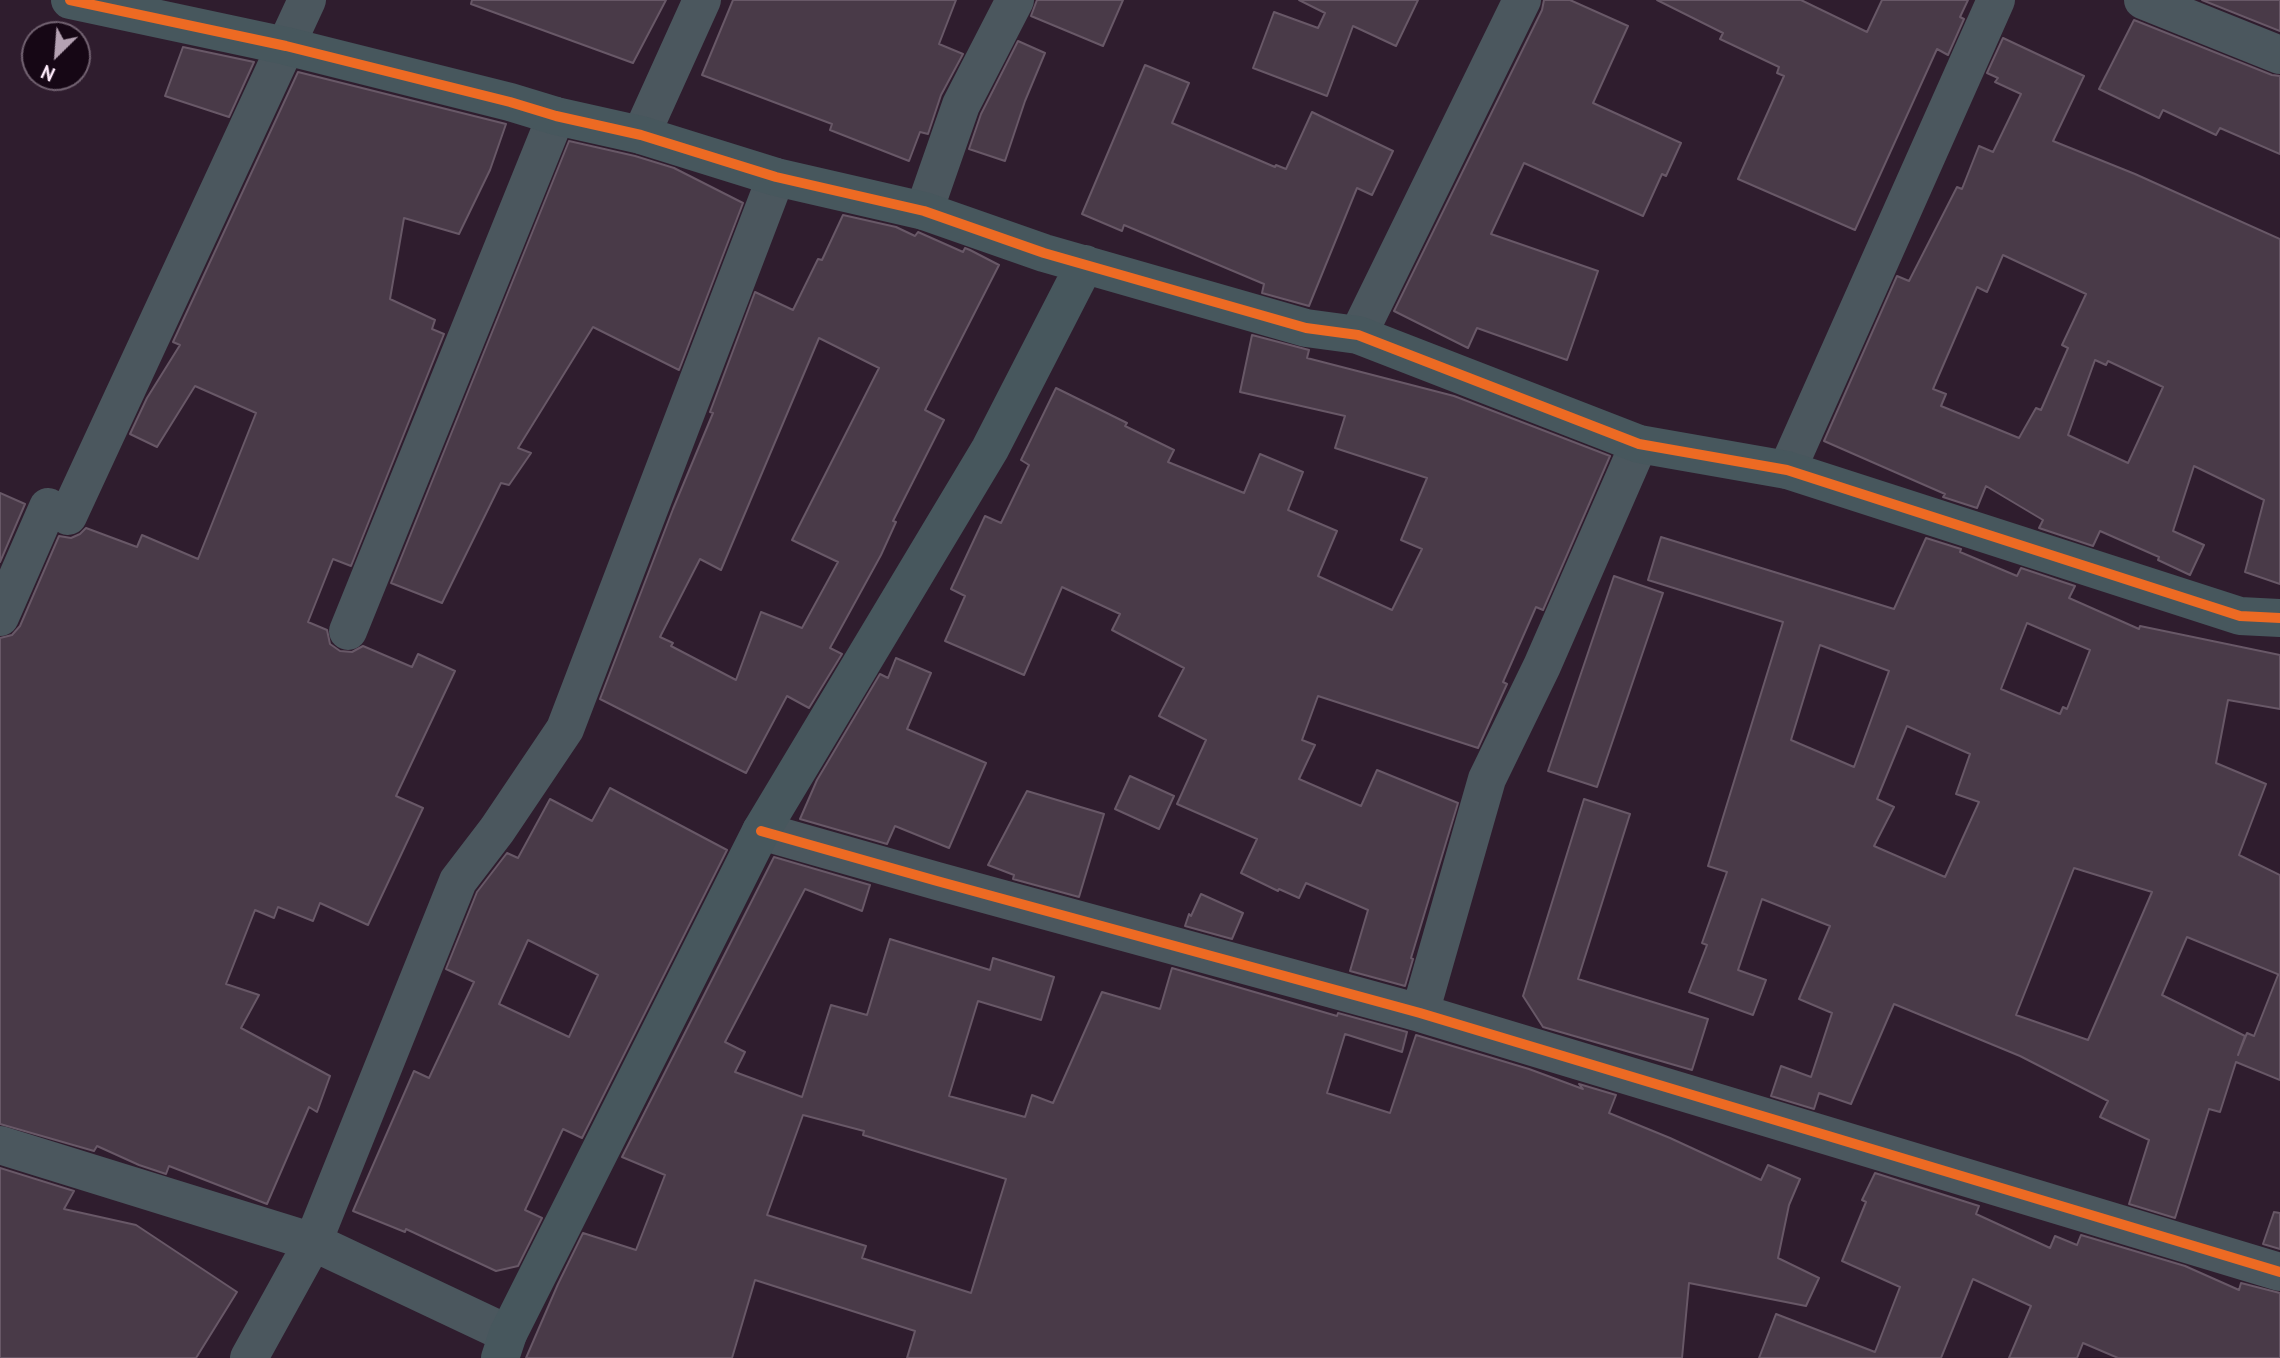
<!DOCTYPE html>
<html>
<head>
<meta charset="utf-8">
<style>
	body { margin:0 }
	#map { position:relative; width:2280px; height:1358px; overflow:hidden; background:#2f1d2e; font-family:"PT Sans",sans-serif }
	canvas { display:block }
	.north { position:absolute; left:21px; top:21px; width:70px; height:70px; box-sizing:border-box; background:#160715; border:2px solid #726271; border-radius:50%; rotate:205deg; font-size:19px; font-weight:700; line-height:28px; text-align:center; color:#fdeafa }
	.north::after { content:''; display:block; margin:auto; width:24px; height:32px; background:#b5a2b3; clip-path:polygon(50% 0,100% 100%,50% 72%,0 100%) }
</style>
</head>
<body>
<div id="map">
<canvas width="2280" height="1358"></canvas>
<div class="north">N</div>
</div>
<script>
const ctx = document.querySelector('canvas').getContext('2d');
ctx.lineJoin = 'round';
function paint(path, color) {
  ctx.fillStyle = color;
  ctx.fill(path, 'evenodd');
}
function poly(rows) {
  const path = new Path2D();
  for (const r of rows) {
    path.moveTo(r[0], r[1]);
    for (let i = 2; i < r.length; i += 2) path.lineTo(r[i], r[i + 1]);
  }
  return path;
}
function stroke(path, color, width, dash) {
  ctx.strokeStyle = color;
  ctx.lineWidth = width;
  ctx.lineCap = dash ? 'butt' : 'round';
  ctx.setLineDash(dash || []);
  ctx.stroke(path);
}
const building = poly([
	[472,0,666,0,633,63,471,4,472,0],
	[733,0,956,0,939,44,963,54,941,95,928,134,920,132,909,161,830,130,832,124,702,75,733,0],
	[1037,0,1123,0,1103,46,1031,16,1037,0],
	[1299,0,1418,0,1396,46,1353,26,1327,96,1253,68,1274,12,1318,28,1325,13,1299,0],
	[1544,0,1570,0,1628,26,1593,103,1681,143,1666,176,1662,174,1643,216,1524,163,1491,234,1598,271,1567,360,1477,328,1468,348,1394,311,1542,10,1544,0],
	[1657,0,1801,0,1867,32,1882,0,1968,0,1960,17,1964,19,1948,55,1937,49,1855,230,1738,179,1784,76,1777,73,1779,67,1720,39,1723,33,1657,0],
	[2202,0,2280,0,2280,31,2202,0],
	[2134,20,2272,75,2280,76,2280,154,2220,128,2216,135,2163,110,2159,118,2099,89,2134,20],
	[2003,38,2084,76,2053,141,2135,174,2280,239,2280,584,2245,572,2264,500,2194,466,2173,531,2204,545,2190,575,2158,560,2159,557,2100,531,2093,546,2039,528,2043,520,1986,486,1977,508,1943,497,1945,494,1824,441,1897,276,1909,281,1957,187,1962,189,1979,146,1993,152,2021,94,1995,82,1998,78,1987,73,2003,38],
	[2003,255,2086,294,2062,345,2068,348,2041,410,2036,408,2019,438,1941,406,1946,394,1933,389,1977,287,1987,292,2003,255],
	[2095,360,2106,365,2108,361,2163,387,2128,463,2068,435,2095,360],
	[1018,41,1045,53,1025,101,1005,161,969,149,981,114,1018,41],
	[183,47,254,62,229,117,165,96,183,47],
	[1145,65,1189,83,1172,123,1275,167,1276,165,1286,169,1312,112,1393,151,1372,195,1357,188,1309,306,1262,293,1264,284,1124,225,1122,231,1082,214,1145,65],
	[298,72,506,124,490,170,459,234,404,218,390,299,435,320,432,329,444,334,351,566,333,559,308,622,327,630,330,644,340,651,352,652,363,646,412,667,418,654,455,671,396,796,423,808,368,925,320,903,313,921,278,907,274,918,255,910,226,984,259,995,241,1028,330,1076,317,1112,309,1107,267,1204,169,1166,166,1174,139,1165,97,1146,94,1151,0,1124,0,638,12,635,20,626,59,536,71,538,80,534,86,528,137,547,142,535,198,559,256,413,195,386,157,447,130,434,147,398,180,345,173,342,298,72],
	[569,141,635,156,674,168,743,203,679,370,593,327,518,448,531,453,509,485,501,483,442,603,391,583,569,141],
	[843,215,896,227,915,236,918,232,963,252,965,248,970,250,999,265,925,410,944,420,893,521,896,522,881,555,830,648,842,654,809,708,787,696,746,773,600,699,673,509,713,413,710,412,755,292,793,310,818,259,822,260,843,215],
	[819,338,879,368,792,540,838,562,802,628,761,612,736,680,671,646,673,643,660,637,700,559,721,570,819,338],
	[1252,335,1309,350,1307,358,1454,396,1610,456,1543,610,1536,607,1503,682,1507,684,1478,748,1318,696,1302,740,1315,745,1299,779,1361,806,1377,770,1458,803,1411,958,1413,959,1405,986,1350,971,1368,910,1306,883,1299,898,1279,889,1278,891,1241,873,1257,839,1177,804,1206,740,1159,716,1184,668,1112,630,1120,614,1062,587,1024,675,945,641,965,596,951,589,985,516,1001,523,1029,465,1021,460,1056,388,1127,423,1125,426,1174,450,1168,462,1244,493,1260,454,1303,472,1288,510,1337,531,1318,576,1392,610,1422,549,1401,540,1427,478,1335,448,1345,416,1240,392,1252,335],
	[0,493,25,504,0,562,0,493],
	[1661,537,1894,609,1926,538,1961,549,1960,552,2017,576,2021,568,2075,586,2069,598,2139,629,2140,626,2280,655,2280,709,2228,700,2216,763,2266,784,2239,855,2280,875,2280,975,2187,937,2162,995,2245,1036,2238,1055,2247,1033,2254,1036,2278,975,2280,975,2280,1080,2236,1062,2220,1112,2209,1109,2175,1218,2129,1204,2149,1140,2100,1117,2108,1101,2020,1056,1894,1004,1851,1104,1819,1093,1814,1109,1771,1096,1781,1066,1811,1077,1832,1013,1799,999,1830,926,1762,899,1738,970,1766,980,1753,1015,1689,992,1707,945,1702,943,1727,872,1708,866,1783,622,1648,580,1661,537],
	[2027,623,2090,650,2067,709,2063,707,2060,714,2001,689,2027,623],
	[1820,645,1889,671,1854,767,1791,740,1820,645],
	[1907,726,1970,754,1956,794,1979,802,1945,877,1874,846,1894,807,1877,799,1907,726],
	[2074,868,2152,892,2088,1040,2016,1015,2074,868],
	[1614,576,1663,593,1597,787,1548,771,1614,576],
	[896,658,931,673,907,729,986,763,949,848,895,826,887,844,800,819,817,780,880,674,888,678,896,658],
	[1130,776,1174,796,1159,829,1115,809,1130,776],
	[610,788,727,850,582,1138,563,1129,525,1210,542,1218,518,1266,496,1271,406,1229,405,1232,353,1211,414,1071,429,1078,474,982,446,969,477,892,507,853,518,858,550,799,592,821,610,788],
	[528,940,598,975,569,1037,499,1004,528,940],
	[1027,791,1104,814,1079,897,1013,879,1014,875,988,865,1027,791],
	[1584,799,1630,814,1578,979,1708,1019,1692,1070,1543,1027,1523,996,1584,799],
	[774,857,870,885,862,911,805,889,725,1042,745,1052,735,1072,802,1097,831,1005,867,1015,890,939,990,970,993,958,1054,977,1041,1020,978,1001,949,1096,1025,1117,1032,1095,1053,1103,1102,992,1160,1009,1172,968,1337,1016,1338,1013,1407,1032,1402,1052,1345,1034,1327,1093,1390,1113,1416,1035,1529,1069,1583,1089,1579,1084,1616,1095,1609,1113,1670,1138,1761,1180,1768,1165,1800,1179,1789,1205,1778,1258,1819,1278,1806,1306,1689,1283,1682,1358,907,1358,915,1331,755,1280,732,1358,526,1358,558,1284,583,1233,636,1250,665,1175,622,1157,774,857],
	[803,1115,864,1131,863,1135,1006,1179,971,1293,862,1258,866,1246,767,1215,803,1115],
	[1201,894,1243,913,1232,939,1185,926,1189,914,1191,916,1201,894],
	[0,1168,74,1191,64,1209,136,1225,237,1292,196,1358,0,1358,0,1168],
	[1875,1173,1979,1206,1976,1214,2050,1248,2055,1236,2077,1245,2081,1235,2185,1266,2239,1290,2241,1283,2280,1293,2280,1358,2118,1358,2083,1343,2077,1358,2009,1358,2031,1306,1973,1279,1941,1358,1759,1358,1776,1314,1875,1352,1900,1287,1842,1261,1866,1202,1862,1200,1875,1173],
	[2274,1212,2280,1213,2280,1249,2263,1244,2274,1212]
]);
paint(building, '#493a48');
stroke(building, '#685867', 2);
stroke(poly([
	[2143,0,2280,55],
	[641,135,702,0],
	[924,211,961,105,1015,0],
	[1358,335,1522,0],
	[1787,470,1996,0],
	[68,516,307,0],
	[0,617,48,507],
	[348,631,556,116],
	[761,831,937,881,1420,1013,2280,1272],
	[1420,1013,1487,779,1542,666,1639,444],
	[0,1145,313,1242,508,1334],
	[249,1358,313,1242,458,881,497,830,565,729,776,177]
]), '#4b575e', 38);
stroke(poly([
	[70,0,286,46,510,102,556,116,641,135,776,177,924,211,1044,253,1306,328,1358,335,1639,444,1787,470,2240,616,2280,618],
	[500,1358,508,1334,761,831,990,449,1085,264]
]), '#47575d', 38);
stroke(poly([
	[70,0,286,46,510,102,556,116,641,135,776,177,924,211,1044,253,1306,328,1358,335,1639,444,1787,470,2240,616,2280,618],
	[761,831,937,881,1420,1013,2280,1272]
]), '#ed6a23', 10);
</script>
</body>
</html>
